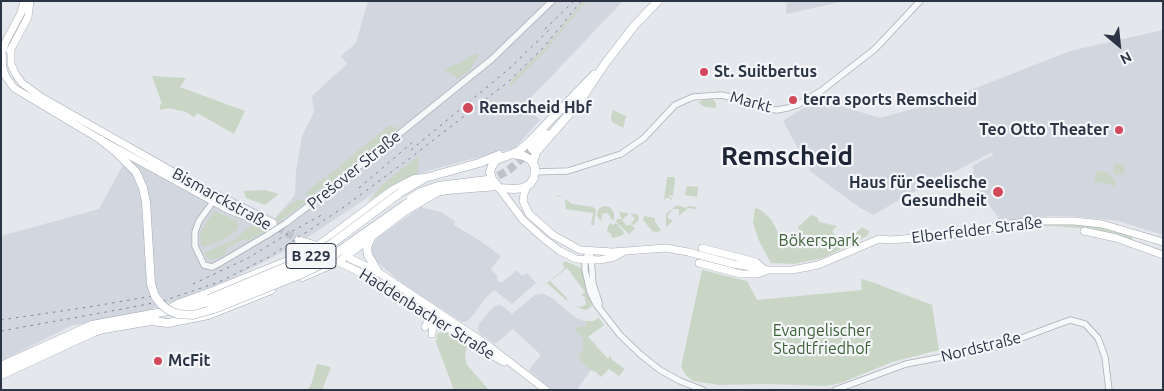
<!DOCTYPE html>
<html>
<head>
<meta charset="utf-8">
<style>
	body { margin:0 }
	#map { position:relative; width:1164px; height:391px; overflow:hidden; background:#e4e7ec; font-family:Ubuntu,sans-serif }
	canvas { display:block }
	.frame { position:absolute; inset:0; border:2px solid #2b3445; pointer-events:none }
	.north { position:absolute; left:1094px; top:20px; width:50px; height:50px; -webkit-text-stroke:4px #f4f6f9; paint-order:stroke; rotate:152deg; font-size:14px; font-weight:700; line-height:20px; text-align:center; color:#2b3445 }
	.north::after { content:''; display:block; margin:auto; width:18px; height:22px; background:#2b3445; clip-path:polygon(50% 0,100% 100%,50% 72%,0 100%) }
</style>
</head>
<body>
<div id="map">
<canvas width="1164" height="391"></canvas>
<div class="frame"></div>
<div class="north">N</div>
</div>
<script>
const ctx = document.querySelector('canvas').getContext('2d');
ctx.lineJoin = 'round';
function paint(path, color) {
  ctx.fillStyle = color;
  ctx.fill(path, 'evenodd');
}
function poly(rows) {
  const path = new Path2D();
  for (const r of rows) {
    if (r.length === 3) {
      path.moveTo(r[0] + r[2], r[1]);
      path.arc(r[0], r[1], r[2], 0, 2 * Math.PI);
      continue;
    }
    path.moveTo(r[0], r[1]);
    for (let i = 2; i < r.length; i += 2) path.lineTo(r[i], r[i + 1]);
  }
  return path;
}
function stroke(path, color, width, dash) {
  ctx.strokeStyle = color;
  ctx.lineWidth = width;
  ctx.lineCap = dash ? 'butt' : 'round';
  ctx.setLineDash(dash || []);
  ctx.stroke(path);
}
function drawText(font, color, halo, rows, align = 'center') {
  ctx.font = font + ' Ubuntu,sans-serif';
  ctx.lineWidth = 4.5;
  ctx.setLineDash([]);
  ctx.textBaseline = 'middle';
  ctx.strokeStyle = halo;
  ctx.fillStyle = color;
  for (const [text, x, y, turn = 0] of rows) {
    ctx.save();
    ctx.translate(x, y);
    ctx.rotate((+turn || 0) * Math.PI / 180);
    ctx.textAlign = isNaN(turn) ? turn : align;
    if (halo) ctx.strokeText(text, 0, 0);
    ctx.fillText(text, 0, 0);
    ctx.restore();
  }
}
paint(poly([
	[368,1,623,1,525,104,540,120,515,148,437,168,388,184,296,245,229,280,120,321,73,325,1,361,1,236,99,209,134,145,199,181,275,218,295,195,296,172,302,136,314,112,312,96,347,64,341,56,356,43],
	[787,1,845,1,786,14],
	[1163,30,1163,235,1118,221,1081,217,1052,216,994,223,998,220,998,217,972,184,971,179,974,170,972,166,993,155,992,152,952,173,951,171,873,215,860,208,811,172,783,121,818,99,880,118,948,99,1070,51],
	[422,206,423,208,441,212,455,221,454,225,482,242,501,256,491,269,498,277,496,279,501,283,517,270,522,276,527,273,536,283,512,304,494,290,485,299,469,320,466,322,462,322,403,284,377,262,372,256,372,246,377,238],
	[544,294,552,298,576,318,585,321,587,325,581,330,596,345,585,357,594,365,577,390,551,390,537,377,529,370,541,355,513,329,495,344,480,334,478,330,479,324,494,306,501,305,512,314,535,295]
]), '#d2d6de');
paint(poly([
	[583,1,586,1,552,43,511,86,509,83,546,47],
	[476,53,478,56,470,70,458,79,444,69,460,63],
	[152,76,186,78,180,87,245,111,234,134,197,113,194,117,186,112,169,108,160,110,160,105,162,104],
	[713,99,716,103,716,108,705,107,699,103,699,102,703,100],
	[613,110,626,116,623,128,612,122,611,117],
	[389,126,399,128,344,172,339,166],
	[417,157,419,160,417,173,396,183,367,202,383,184],
	[1119,169,6],
	[338,168,343,173,332,183,327,176],
	[1096,171,1108,172,1116,181,1115,186,1094,181],
	[325,177,329,182,312,196,304,194],
	[667,177,673,177,675,179,673,196,669,195,669,197,672,198,670,202,670,198,666,198,664,201],
	[687,186,698,187,697,197,685,195],
	[265,190,279,194,265,205,246,198,244,191],
	[559,195,572,204,593,207,596,210,594,225,591,225,593,213,565,209,566,206,565,199,561,196,556,197],
	[298,199,308,201,278,222,276,219,277,216],
	[677,205,686,208,688,206,696,207,696,209,688,208,679,216,679,209,673,209,668,215,668,218,673,221,666,227,666,214],
	[603,206,610,207,614,213,614,220,611,219,608,213,602,214,601,221,597,216,598,210],
	[755,208,761,210,771,219,785,246,802,237,798,227,811,215,817,217,819,222,837,226,832,231,842,244,846,243,862,227,869,231,869,233,867,236,823,258,794,264,771,263,759,241,753,223],
	[214,211,236,220,238,224,238,229,223,240,202,247,200,238,202,229],
	[620,212,633,214,638,215,639,220,633,225,631,223,635,219,630,213,622,220,627,226,630,224,635,228,629,234,616,222,617,219,622,219,619,213],
	[644,216,655,218,655,222,661,230,656,233,654,231,653,232,643,220],
	[611,223,613,225,616,223,624,232,623,235,613,238,610,233,607,232,608,226],
	[1072,223,1105,227,1133,235,1132,240,1094,229,1052,226,1017,227,1017,225],
	[253,225,262,226,266,229,266,231,248,241,244,239,226,249,227,253,220,257,211,260,206,258,204,253,233,240],
	[565,261,581,268,592,303,591,307,588,309,585,310,574,306,581,307,586,304,585,297,581,295,585,292,567,268,550,281,567,298,567,301,547,283,565,268,562,264],
	[702,270,747,281,757,300,862,290,861,279,872,282,932,305,939,350,892,362,841,383,826,386,766,384,720,385,693,381,686,375,681,367],
	[599,318,604,325,588,337,608,359,610,356,612,360,625,369,619,376,609,369,601,377,596,372,589,369,578,357,583,349,583,338,575,330,578,327,587,326,585,321,593,321],
	[441,332,448,333,467,345,465,355,467,365,489,390,454,390,436,342,437,334],
	[317,364,331,367,322,390,308,390,312,382]
]), '#c9d6c5');
stroke(poly([
	[277,228,299,240]
]), '#bfc3cb', 7, [7, 3.5]);
stroke(poly([
	[487,180,498,176,509,170,532,149]
]), '#bfc3cb', 8, [8, 4]);
const tertiary = poly([
	[535,172,568,171,621,154,644,138,675,105,693,97,721,95,739,99,768,109,777,110,788,108,797,105,821,91,875,49,920,1],
	[215,199,199,221,195,232,195,246,204,265,212,267,220,263,269,234],
	[286,223,327,192,492,59,552,1],
	[590,251,585,259,585,270,590,292,596,304,620,335,641,355,660,370,680,381,703,390],
	[591,256,593,284,599,302,599,307],
	[835,390,906,364,1000,346,1070,320,1085,324,1098,338,1105,357,1109,390]
]);
const secondary = poly([
	[24,1,21,13,6,41,2,52,3,69,6,77,14,88,101,140,229,210,277,228],
	[11,49,11,64,16,75,22,83,41,97,198,186,273,223],
	[10,51,28,17,30,1],
	[527,186,524,194,523,201,529,214,553,235,580,250,613,252,666,248,688,252,733,264,769,270,792,270,818,265,879,239,891,240,951,235,983,230,1008,224,1036,221,1074,221,1102,224,1163,242],
	[499,188,523,220,544,239,560,251,576,259,600,260,614,257,623,252],
	[1084,231,1116,238,1163,255],
	[299,240,335,251,378,272,489,346,546,390],
	[702,248,756,262,765,270],
	[334,260,368,276,472,344,504,362],
	[699,263,741,274,757,274,766,271],
	[425,327,428,321,436,317],
	[432,334,433,317]
]);
const primary = poly([
	[101,140,116,152,136,172,143,188],
	[532,149,546,134],
	[512,154,519,151,530,141,594,75],
	[512,154,524,156,531,160,535,167,534,178,530,184,523,188,514,189,499,188,492,179,490,172,492,166,496,160,512,154],
	[533,163,536,152,578,104,604,65,634,26,658,1],
	[401,192,425,178,479,163,499,155],
	[432,193,447,190,497,186],
	[411,198,421,192,438,186,487,180],
	[371,238,367,247,368,255,378,272],
	[339,251,406,204,419,198],
	[297,257,301,250,299,240],
	[302,277,330,265,347,255,405,211,437,192],
	[166,311,178,304,211,292,310,252,393,190,414,179,425,178],
	[184,314,211,305],
	[151,321,168,323,208,315,271,290],
	[1,366,92,325,174,310,209,299],
	[1,375,94,332,104,329,156,320]
]);
stroke(tertiary, '#a9aeb7', 7);
stroke(secondary, '#a9aeb7', 8);
stroke(primary, '#a3abb8', 9);
stroke(tertiary, '#f7f8fa', 5.5);
stroke(secondary, '#fff', 7);
stroke(primary, '#fff', 8);
stroke(poly([
	[545,29,574,1],
	[411,150,510,68,552,27],
	[359,188,414,141],
	[193,284,248,258,289,233,325,213],
	[1,320,95,306,152,296],
	[1,331,128,308,163,301,219,282,269,257,344,207,413,156,508,82,544,47,581,1]
]), '#7d8696', 1, [2.5, 5]);
const tertiaryBridge = poly([
	[269,234,286,223]
]);
const primaryBridge = poly([
	[143,188,146,202,151,284,155,296,161,304,168,310,178,314,193,315,214,309,304,273,328,261,339,251],
	[209,299,314,255,334,242,401,192],
	[211,305,328,256]
]);
stroke(tertiaryBridge, '#a9aeb7', 7, []);
stroke(primaryBridge, '#a3abb8', 9, []);
stroke(tertiaryBridge, '#f7f8fa', 5.5);
stroke(primaryBridge, '#fff', 8);
for (const [x, y, r, color] of [
	[704,72,5,"#d1495b"],
	[793,100,5,"#d1495b"],
	[468,108,6,"#d1495b"],
	[1119,130,5,"#d1495b"],
	[998,192,6,"#d1495b"],
	[158,361,5,"#d1495b"]
]) {
  const dot = new Path2D();
  dot.arc(x, y, r, 0, 2 * Math.PI);
  ctx.fillStyle = color;
  ctx.fill(dot);
  stroke(dot, '#f4f6f9', 2);
}
for (const [x, y, w] of [
	[311,256,50]
]) {
  const box = new Path2D();
  box.roundRect(x - w / 2, y - 12.5, w, 25, 4);
  ctx.fillStyle = '#f4f6f9';
  ctx.fill(box);
  stroke(box, '#2b3445', 1);
}
drawText('bold 15px', '#2b3445', null, [
	["B 229",311,256]
]);
drawText('bold 16px', '#2b3445', '#f4f6f9', [
	["St. Suitbertus",714,72],
	["terra sports Remscheid",803,100],
	["Remscheid Hbf",479,108],
	["Teo Otto Theater",1109,130,"right"],
	["Haus für Seelische",987,183,"right"],
	["Gesundheit",987,201,"right"],
	["McFit",168,361]
], 'left');
drawText('16px', '#2b3445', '#f4f6f9', [
	["Markt",751,102,15],
	["Prešover Straße",354,170,-39],
	["Bismarckstraße",222,199,29],
	["Elberfelder Straße",977,230,-7],
	["Haddenbacher Straße",427,314,32],
	["Nordstraße",981,347,-14]
]);
drawText('16px', '#3f6138', '#f4f6f9', [
	["Bökerspark",819,241],
	["Evangelischer",822,331],
	["Stadtfriedhof",822,349]
]);
drawText('bold 26px', '#1d2536', '#f4f6f9', [
	["Remscheid",787,156]
]);
</script>
</body>
</html>
